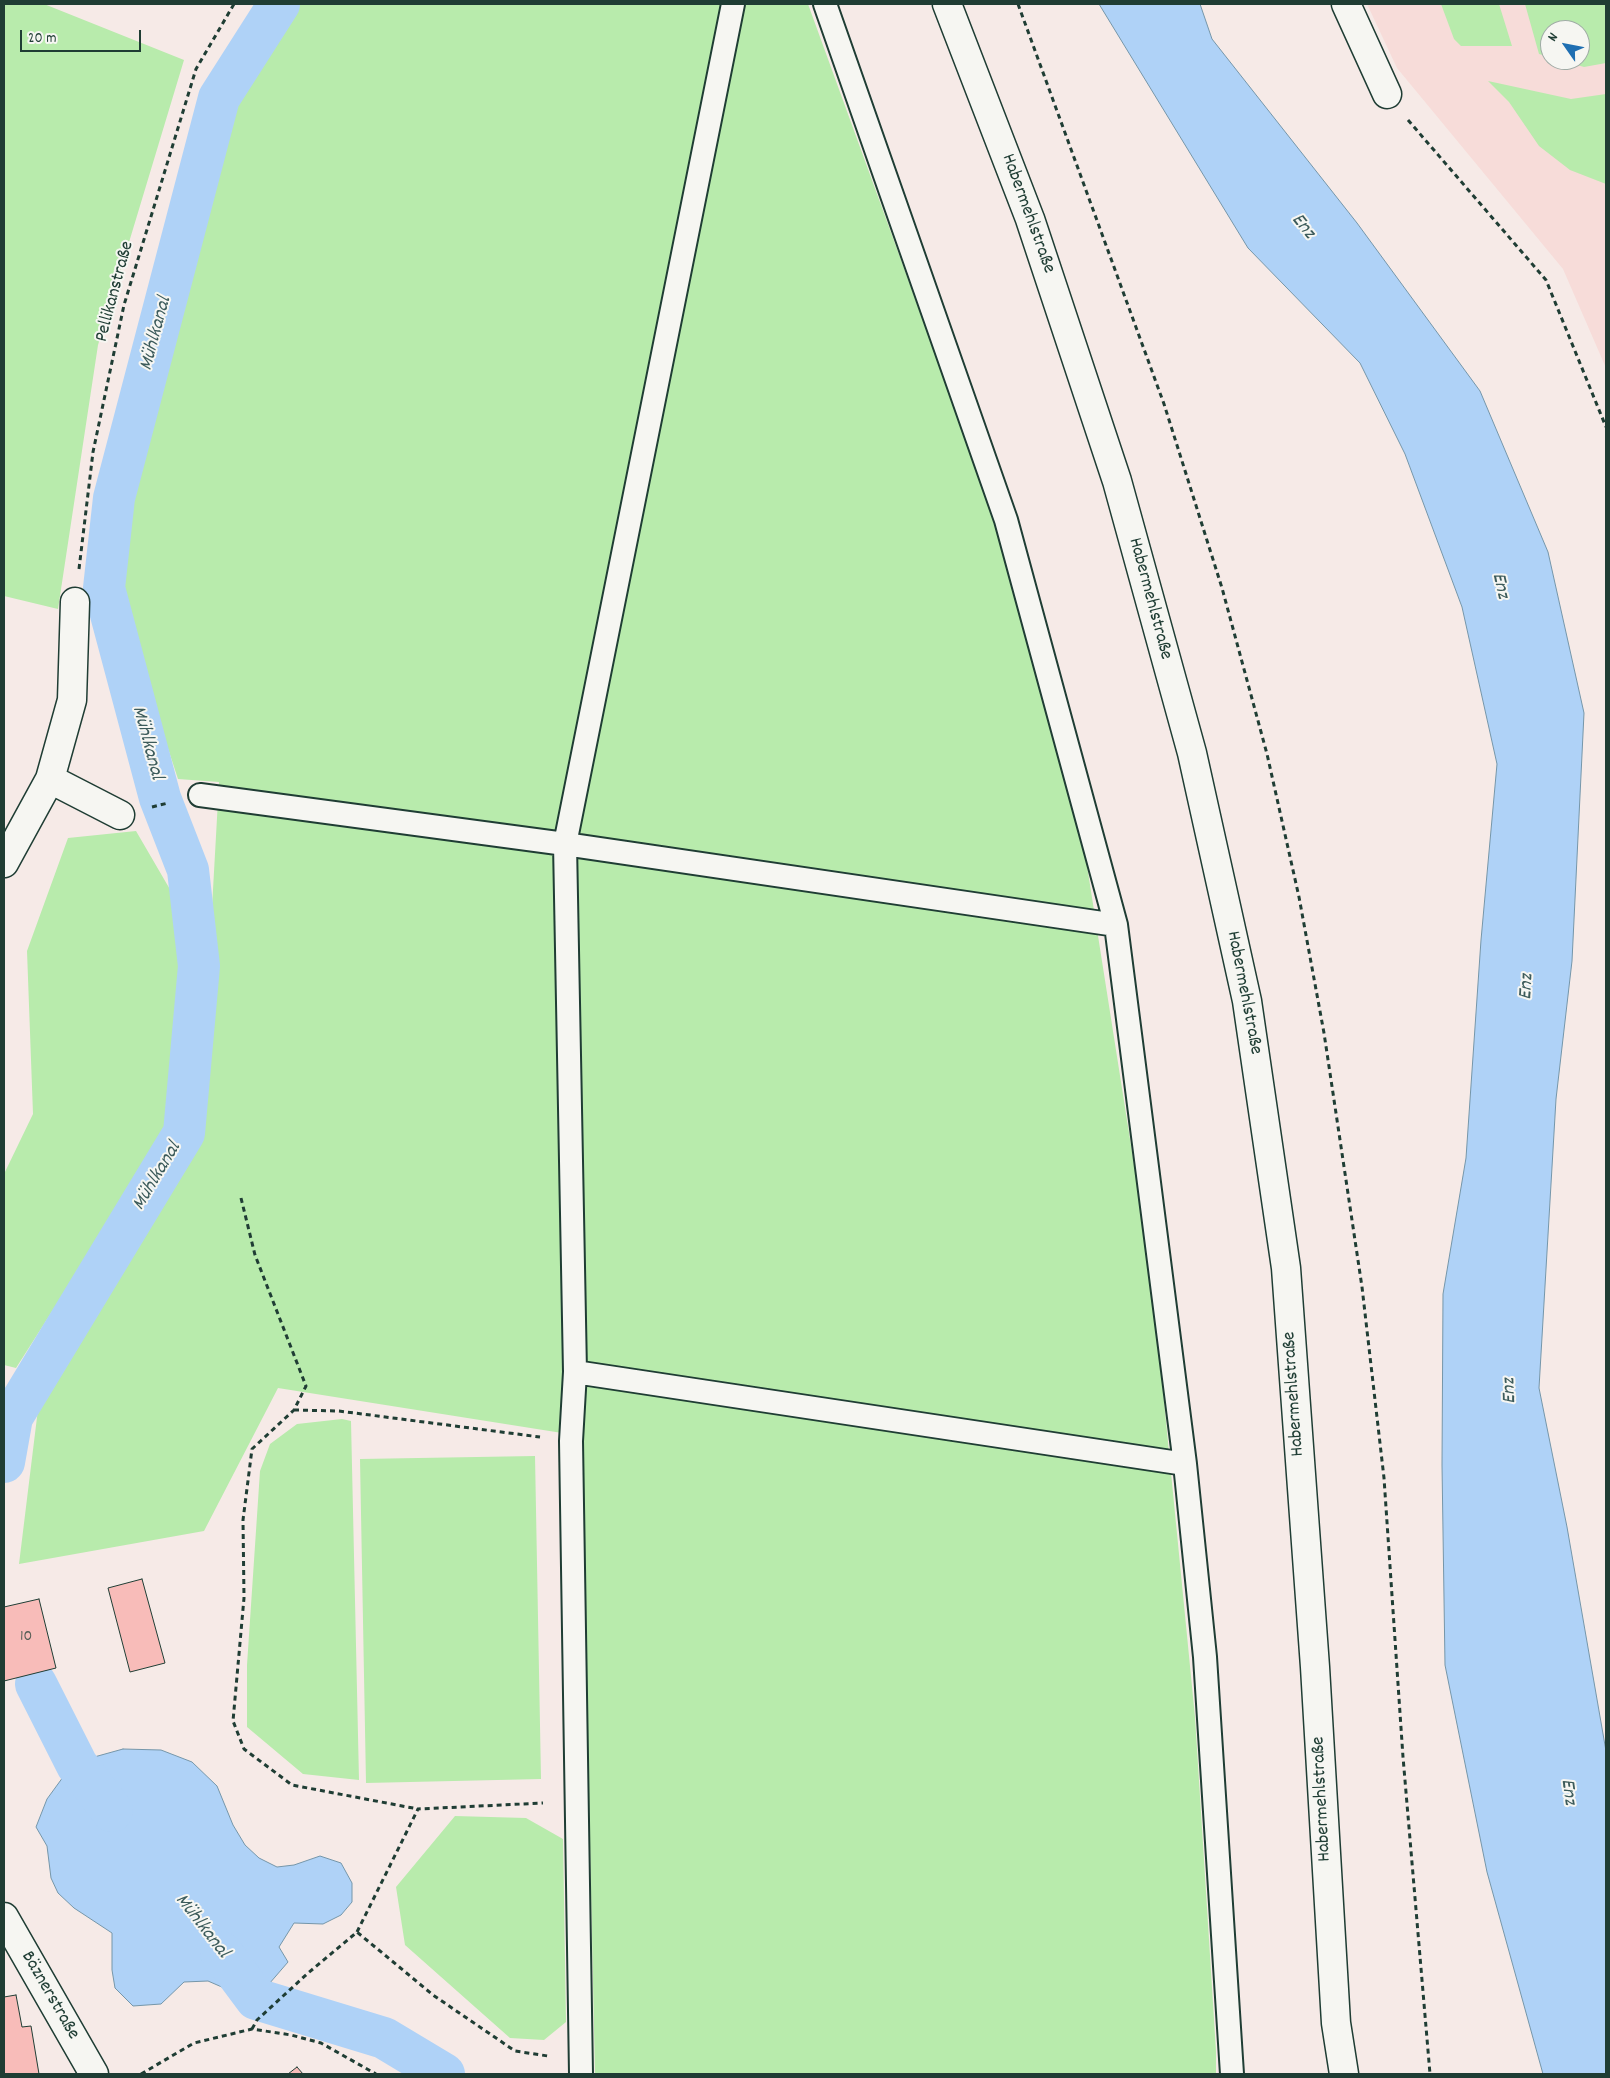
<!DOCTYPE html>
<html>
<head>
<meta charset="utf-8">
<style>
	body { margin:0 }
	#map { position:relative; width:1610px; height:2078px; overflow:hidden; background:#f6eae7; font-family:Dekko,sans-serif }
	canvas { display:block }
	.frame { position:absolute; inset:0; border:5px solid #1f3d34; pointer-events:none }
	.north { position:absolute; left:1540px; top:20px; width:50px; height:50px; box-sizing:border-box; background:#f6f6f2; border:1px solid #a0aca6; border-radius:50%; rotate:303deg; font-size:14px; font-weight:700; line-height:20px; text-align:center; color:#1f3d34 }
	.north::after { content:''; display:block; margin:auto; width:18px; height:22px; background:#1f6fb2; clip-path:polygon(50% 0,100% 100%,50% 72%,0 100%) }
	.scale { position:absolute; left:20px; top:30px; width:121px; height:22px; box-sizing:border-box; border:2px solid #1f3d34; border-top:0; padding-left:6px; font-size:15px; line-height:18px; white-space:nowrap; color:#1f3d34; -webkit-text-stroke:4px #f6f6f2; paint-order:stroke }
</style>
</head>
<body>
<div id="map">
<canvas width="1610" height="2078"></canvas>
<div class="frame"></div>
<div class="north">N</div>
<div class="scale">20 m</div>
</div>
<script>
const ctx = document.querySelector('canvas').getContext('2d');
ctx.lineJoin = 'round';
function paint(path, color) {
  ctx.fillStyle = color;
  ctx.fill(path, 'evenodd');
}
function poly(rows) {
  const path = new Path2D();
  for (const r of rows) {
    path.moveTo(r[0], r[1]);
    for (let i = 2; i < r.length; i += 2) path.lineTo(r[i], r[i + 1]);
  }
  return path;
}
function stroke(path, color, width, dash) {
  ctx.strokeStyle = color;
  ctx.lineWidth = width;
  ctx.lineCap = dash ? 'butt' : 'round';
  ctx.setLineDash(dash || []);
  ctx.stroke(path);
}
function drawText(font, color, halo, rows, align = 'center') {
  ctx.font = font + ' Dekko,sans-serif';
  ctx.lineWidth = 4;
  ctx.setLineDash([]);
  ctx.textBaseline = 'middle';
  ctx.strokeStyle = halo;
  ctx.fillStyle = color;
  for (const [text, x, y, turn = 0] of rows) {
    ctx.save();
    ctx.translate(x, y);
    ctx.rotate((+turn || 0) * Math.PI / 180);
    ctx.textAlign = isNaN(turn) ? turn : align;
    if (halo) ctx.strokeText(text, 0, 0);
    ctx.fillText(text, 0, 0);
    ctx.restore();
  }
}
paint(poly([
	[1367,4,1606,4,1606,368,1563,269,1397,68],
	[1550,30,1580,30,1580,60,1550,60]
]), '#f7dcd9');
paint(poly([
	[4,4,44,4,184,60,98,345,58,609,4,596],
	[291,4,808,4,998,527,1079,815,1152,1279,1195,1717,1216,2051,1216,2074,595,2074,581,1436,278,1388,204,1531,19,1564,39,1401,199,1141,219,782,178,779,113,581,226,104],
	[1441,4,1499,4,1512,46,1461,46,1454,39],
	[1525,4,1606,4,1606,63,1584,67,1561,60,1580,60,1580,30,1550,30,1550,57,1539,54],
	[1488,81,1571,99,1606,94,1606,184,1570,170,1539,146,1509,102],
	[136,831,182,910,169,1128,16,1368,4,1365,4,1174,33,1114,27,951,68,838],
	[342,1419,351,1421,359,1780,303,1774,247,1727,247,1665,260,1471,270,1444,297,1424],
	[535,1456,541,1779,366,1783,360,1459],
	[455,1816,526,1818,563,1839,566,2022,544,2040,510,2038,405,1945,396,1887]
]), '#b8ebac');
const water = poly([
	[1099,4,1200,4,1212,39,1357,223,1480,391,1548,552,1584,713,1572,961,1556,1099,1539,1388,1567,1527,1606,1751,1606,2074,1543,2074,1487,1872,1445,1665,1442,1465,1443,1294,1466,1158,1481,940,1497,764,1462,607,1405,454,1360,363,1248,248,1099,4],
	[123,1749,161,1750,192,1762,217,1786,233,1825,245,1845,259,1858,277,1867,294,1865,320,1856,341,1863,352,1883,352,1902,341,1915,323,1924,294,1923,279,1947,288,1962,256,1999,246,2007,231,1991,208,1981,184,1982,161,2004,133,2006,115,1988,112,1970,112,1933,74,1908,58,1893,51,1878,47,1846,36,1827,47,1799,66,1773,77,1765,87,1759,123,1749]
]);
paint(water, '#afd2f7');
stroke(water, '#7596a9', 1);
stroke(poly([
	[4,1462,12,1417,184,1133,199,966,188,870,160,798,104,588,114,498,219,98,279,4],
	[36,1684,77,1765,112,1811],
	[221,1952,256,1999,384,2038,444,2074]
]), '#afd2f7', 42);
const building = poly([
	[142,1579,165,1663,130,1672,108,1588,142,1579],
	[39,1599,56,1668,4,1681,4,1607,39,1599],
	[16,1995,22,2027,31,2026,39,2074,4,2074,4,1997,16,1995],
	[297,2067,303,2074,288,2074,297,2067]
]);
paint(building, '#f8bcb9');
stroke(building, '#1f3d34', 1);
const service = poly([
	[825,4,1006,520,1116,925,1185,1464,1205,1657,1232,2074],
	[200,795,565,844,1116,925],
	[575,1372,1185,1464],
	[581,2074,571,1441,575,1372,565,844,733,4]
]);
const minor = poly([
	[1346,4,1387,94],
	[50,779,120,815],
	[4,863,50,779,72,700,75,602],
	[4,1917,94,2074]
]);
const secondary = poly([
	[947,4,1030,219,1117,481,1192,753,1247,1001,1286,1268,1315,1667,1336,2023,1344,2074]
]);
stroke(service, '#1f3d34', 26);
stroke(minor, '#1f3d34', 31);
stroke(secondary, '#1f3d34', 31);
stroke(poly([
	[1018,4,1164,404,1222,588,1267,754,1299,897,1324,1033,1362,1287,1384,1478,1403,1757,1430,2074],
	[1408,120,1546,280,1606,427],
	[79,569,93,452,124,305,196,69,234,4],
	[152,807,168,803],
	[241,1198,255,1255,306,1386,294,1410,252,1449,243,1520,244,1598,233,1721,244,1749,292,1785,418,1809],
	[294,1410,339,1411,540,1437],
	[357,1932,418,1809,543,1803],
	[252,2029,257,2020,307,1974,357,1932,433,1995,515,2051,548,2056],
	[141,2074,194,2043,252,2029,291,2035,321,2043,376,2074]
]), '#1f3d34', 3, [5, 4]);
stroke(service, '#f6f6f2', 22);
stroke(minor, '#f6f6f2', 28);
stroke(secondary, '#f6f6f2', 28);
drawText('16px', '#555d55', null, [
	["10",26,1638]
]);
drawText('19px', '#1f3d34', '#f6f6f2', [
	["Habermehlstraße",1027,214,70],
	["Pellikanstraße",116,292,-75],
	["Habermehlstraße",1149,599,75],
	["Habermehlstraße",1243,993,79],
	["Habermehlstraße",1295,1394,-94],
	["Habermehlstraße",1323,1799,-93],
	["Bäznerstraße",49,1996,60]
]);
drawText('italic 20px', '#3c5b5b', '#f6f6f2', [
	["Enz",1302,227,51],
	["Mühlkanal",157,334,-75],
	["Enz",1499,586,77],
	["Mühlkanal",146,743,75],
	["Enz",1528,987,-87],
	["Mühlkanal",158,1177,-59],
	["Enz",1511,1391,-92],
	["Enz",1567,1792,82],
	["Mühlkanal",201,1927,52]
]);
</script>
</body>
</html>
